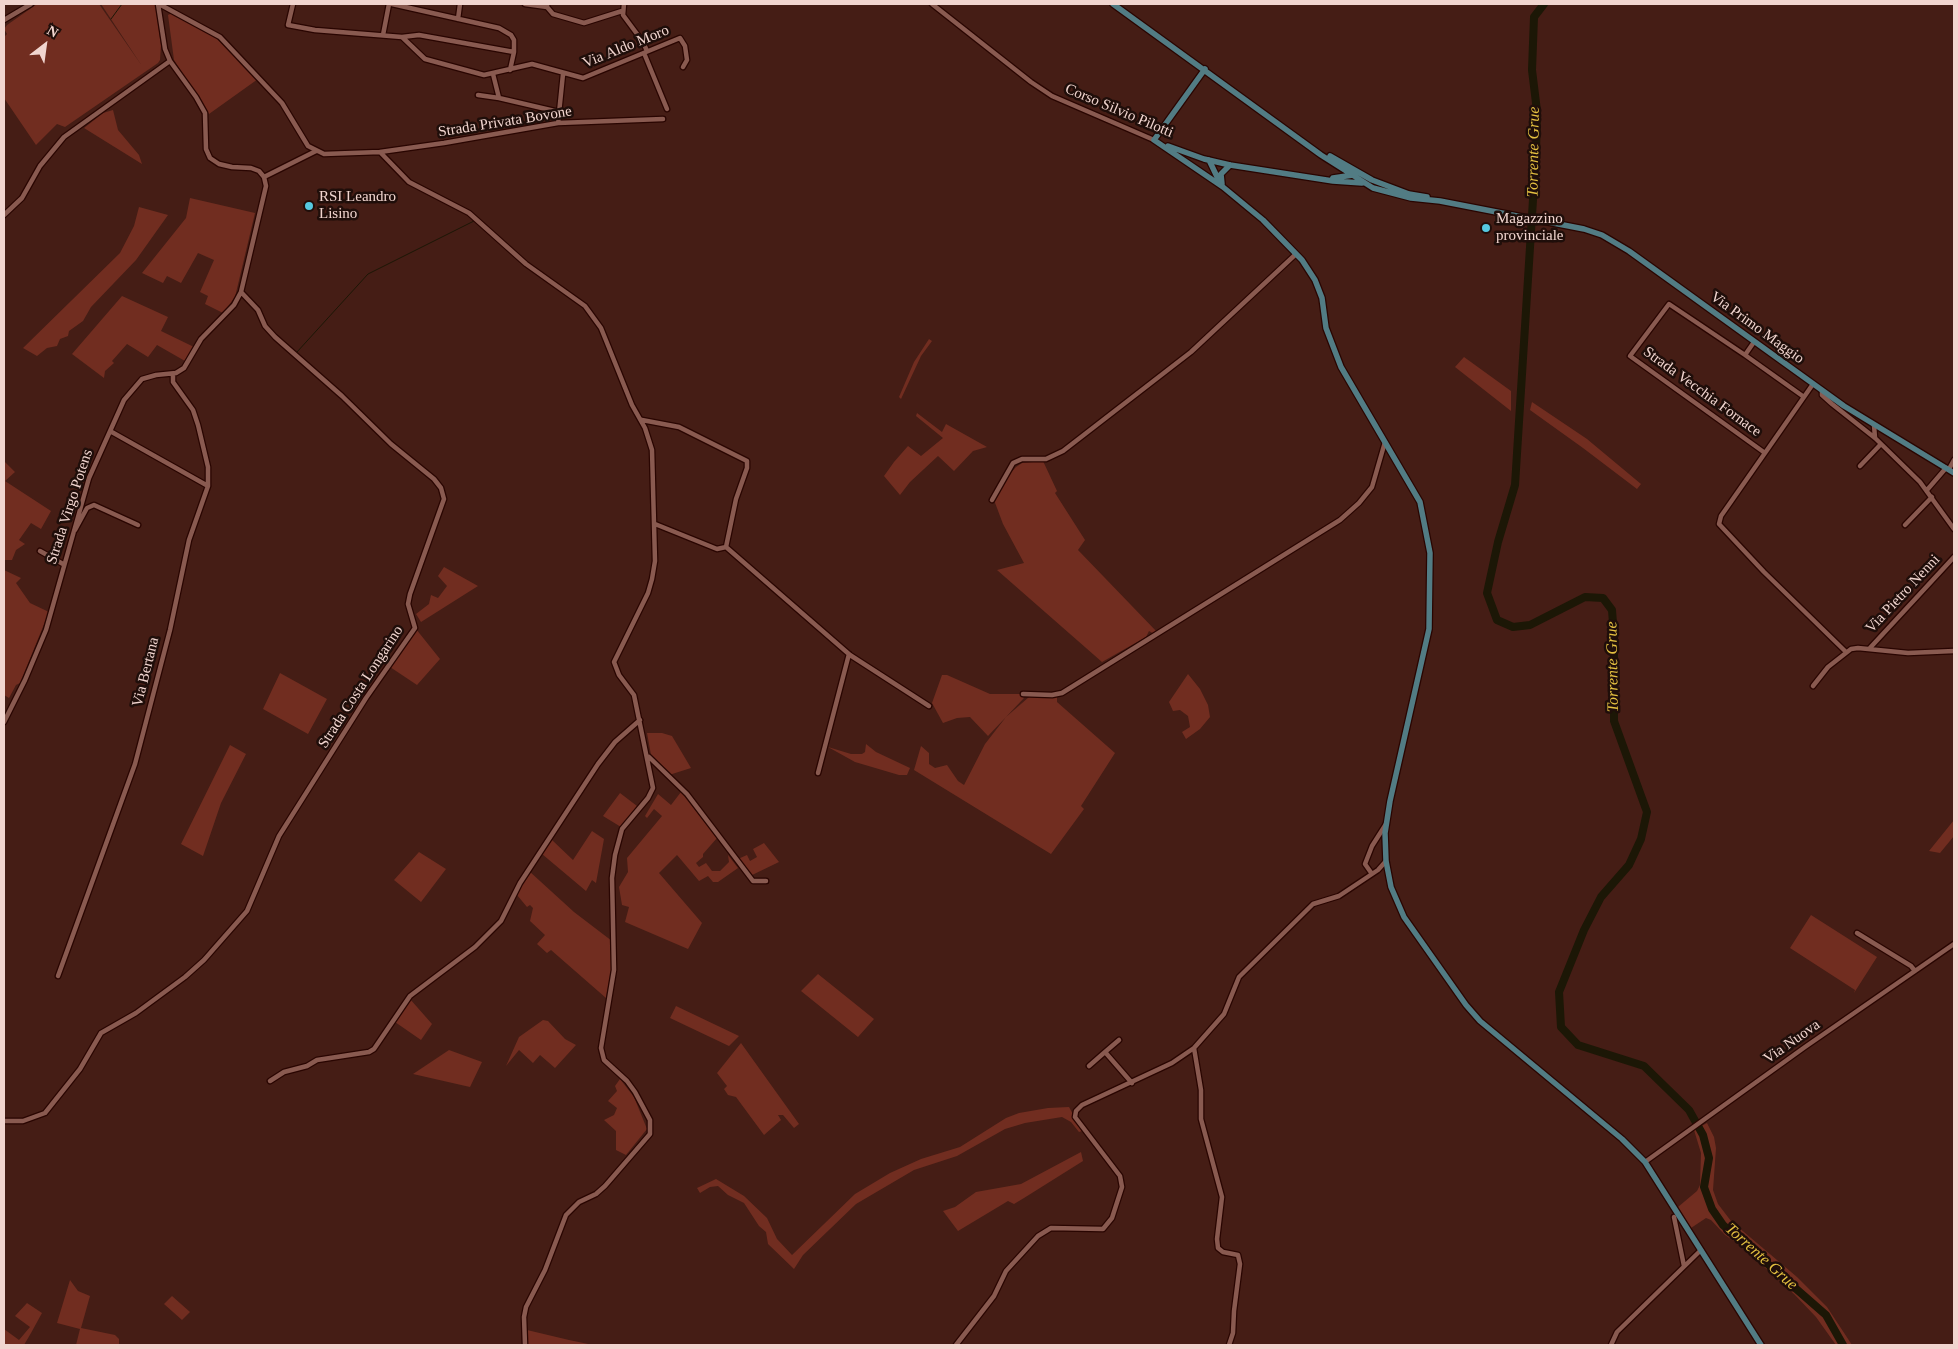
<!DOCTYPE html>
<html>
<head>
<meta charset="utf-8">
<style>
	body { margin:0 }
	#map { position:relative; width:1958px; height:1349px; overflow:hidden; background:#451d15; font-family:Georgia,serif }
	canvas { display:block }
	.frame { position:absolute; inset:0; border:5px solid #f1d5cf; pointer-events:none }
	.north { position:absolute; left:20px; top:20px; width:50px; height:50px; -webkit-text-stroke:4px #1f0e0a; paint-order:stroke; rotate:30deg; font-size:14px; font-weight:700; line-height:20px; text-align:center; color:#f1d5cf }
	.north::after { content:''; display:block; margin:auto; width:18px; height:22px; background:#f1d5cf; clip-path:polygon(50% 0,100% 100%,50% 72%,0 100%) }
</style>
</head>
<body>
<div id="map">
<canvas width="1958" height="1349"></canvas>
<div class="frame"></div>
<div class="north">N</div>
</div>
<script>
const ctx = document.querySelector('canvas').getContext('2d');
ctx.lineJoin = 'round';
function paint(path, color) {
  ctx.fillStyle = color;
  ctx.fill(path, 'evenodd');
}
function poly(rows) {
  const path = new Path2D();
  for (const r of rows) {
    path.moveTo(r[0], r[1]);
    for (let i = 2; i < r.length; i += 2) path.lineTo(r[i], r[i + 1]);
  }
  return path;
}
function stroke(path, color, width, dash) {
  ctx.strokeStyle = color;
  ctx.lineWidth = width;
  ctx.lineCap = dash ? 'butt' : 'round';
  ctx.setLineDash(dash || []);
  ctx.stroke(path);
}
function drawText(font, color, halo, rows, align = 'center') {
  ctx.font = font + ' Georgia,serif';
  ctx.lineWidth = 5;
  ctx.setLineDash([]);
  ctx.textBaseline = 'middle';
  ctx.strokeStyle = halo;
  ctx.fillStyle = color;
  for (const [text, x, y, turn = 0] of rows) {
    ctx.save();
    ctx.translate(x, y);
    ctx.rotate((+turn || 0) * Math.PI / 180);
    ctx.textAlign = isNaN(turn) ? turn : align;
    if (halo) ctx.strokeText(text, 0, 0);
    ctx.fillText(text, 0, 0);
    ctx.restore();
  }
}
paint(poly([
	[37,4,99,4,142,66,101,4,155,4,161,45,160,60,158,63,65,127,57,124,36,145,4,98,4,37,7,34,4,29,7,25],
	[172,13,216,38,258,79,209,114,174,60,168,15],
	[113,110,118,130,139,155,142,164,84,128,103,113],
	[190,198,255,213,235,297,223,313,205,304,208,296,200,292,214,260,198,253,181,283,167,276,163,283,142,273,186,218],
	[139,207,168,215,136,260,91,307,83,321,69,331,68,336,60,339,57,346,47,348,37,356,23,348,120,253,134,226],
	[122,296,168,317,161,331,194,347,185,361,157,345,148,357,127,344,112,361,114,363,105,371,104,378,72,354],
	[929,339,932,341,921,356,901,399,899,397,914,362],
	[1464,357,1511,391,1511,411,1455,367],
	[1532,402,1587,439,1641,484,1637,489,1583,448,1530,410],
	[917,413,942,432,946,424,987,447,973,451,954,471,938,456,910,482,900,495,884,476,894,462,908,446,921,456,943,438,916,416],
	[4,461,15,472,5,481,51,511,41,529,31,523,19,540,25,544,16,550,12,560,4,560],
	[1043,461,1057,491,1055,493,1085,540,1078,550,1157,632,1154,634,1149,631,1146,637,1102,662,997,570,1024,563,1003,524,994,500,1005,479,1016,467,1022,463],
	[444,567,478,586,421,622,416,614,429,604,431,595,438,598,447,586,438,576],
	[4,570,21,578,16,583,30,603,49,612,20,683,16,685,9,698,4,695],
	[416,629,440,659,417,685,390,667],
	[280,673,327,699,308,734,263,709],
	[1188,674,1200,689,1208,705,1210,717,1200,729,1186,739,1182,732,1190,727,1188,716,1180,710,1173,711,1169,702],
	[942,675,947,675,990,694,1020,694,1024,698,988,736,970,717,957,718,943,723,932,703],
	[1057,696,1057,702,1115,753,1081,806,1084,809,1051,854,914,770,921,746,929,753,929,764,935,768,947,765,958,781,964,785,985,744,1006,717,1029,697],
	[647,733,662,733,672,736,691,768,669,775,651,755],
	[866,744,876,752,910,768,907,775,899,775,855,762,828,747,851,754,862,754,865,752],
	[230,745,246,754,221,803,203,856,181,844],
	[681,792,717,838,703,854,703,857,696,863,699,867,706,863,712,871,720,871,729,862,728,855,738,868,718,882,713,882,708,876,699,881,677,855,659,873,702,923,688,949,625,922,629,907,622,905,619,887,628,872,627,858,662,816,654,809,647,818,645,816,658,794,671,805],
	[620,793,637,806,621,827,603,816],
	[1954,820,1954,836,1940,853,1929,851],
	[592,831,604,839,596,883,592,880,586,891,542,854,552,840,573,860],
	[764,843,779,862,750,876,738,859,747,855,750,861,757,857,753,849],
	[419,852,446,869,421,902,394,880],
	[529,871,574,912,612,941,611,970,606,998,551,950,547,953,537,944,545,935,530,921,533,908,530,905,527,907,517,895],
	[1811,915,1877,957,1854,993,1855,990,1790,948],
	[818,974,874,1019,858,1037,801,991],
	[410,999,432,1024,421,1040,395,1022],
	[676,1006,739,1036,729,1046,670,1018],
	[543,1020,548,1021,565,1039,576,1045,555,1068,540,1055,533,1063,519,1050,506,1066,519,1037],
	[741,1043,799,1124,794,1128,783,1115,778,1115,781,1120,764,1135,736,1097,728,1095,724,1089,727,1086,717,1073],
	[449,1050,482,1062,470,1087,413,1074],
	[620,1079,634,1097,647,1129,626,1155,616,1150,616,1131,604,1120,614,1115,617,1108,608,1101,617,1091,615,1086],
	[1069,1107,1082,1131,1079,1132,1071,1122,1062,1117,1025,1123,1005,1129,957,1156,914,1170,856,1204,803,1255,794,1269,768,1244,766,1232,759,1226,744,1203,728,1195,718,1186,710,1187,700,1193,697,1188,716,1179,744,1196,767,1218,777,1239,792,1255,855,1194,890,1173,921,1159,960,1147,1006,1118,1019,1113,1048,1108],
	[1707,1123,1714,1137,1716,1148,1713,1190,1718,1204,1731,1221,1797,1277,1827,1307,1852,1345,1836,1345,1816,1317,1794,1294,1741,1246,1725,1235,1711,1220,1706,1218,1691,1228,1678,1207,1697,1191,1700,1185,1701,1153,1694,1130],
	[1081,1152,1083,1161,1024,1198,1014,1204,1008,1201,958,1231,943,1211,955,1207,976,1192,1021,1184],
	[70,1280,78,1291,90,1296,81,1328,115,1335,119,1339,119,1345,76,1345,80,1329,57,1323],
	[172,1296,190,1312,182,1320,164,1304],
	[27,1303,42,1313,31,1333,24,1345,4,1345,4,1329,19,1340,30,1327,15,1316],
	[527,1330,569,1340,593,1345,528,1345]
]), '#712d20');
stroke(poly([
	[111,19,122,4],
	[297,352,368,274,474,221]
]), '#1c1706', 1);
stroke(poly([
	[1544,4,1534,17,1532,70,1537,111,1536,152,1515,485,1498,542,1487,593,1497,620,1513,627,1530,625,1585,597,1603,598,1612,610,1614,636,1614,721,1647,812,1641,839,1629,865,1601,897,1584,930,1559,992,1561,1027,1578,1045,1644,1066,1689,1110,1703,1135,1709,1158,1704,1187,1712,1209,1723,1225,1826,1315,1843,1345]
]), '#1c1706', 8);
const minor = poly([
	[159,4,220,37,282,103,308,146,324,154,380,152,409,182,469,213,526,264,585,306,601,328,632,405,645,428,652,450,655,561,652,579,648,593,614,662,619,675,634,695,653,788,648,798,622,829,615,855,612,878,614,970,601,1048,604,1060,627,1081,635,1092,650,1120,650,1134,605,1186,596,1194,579,1202,566,1215,545,1270,526,1307,524,1317,525,1345],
	[293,4,288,25,315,30,402,37,425,59,484,75,532,64,583,78,680,38,685,46,687,60,683,67],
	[392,4,499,28,511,35,514,40,514,52],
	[525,4,547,7,547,4],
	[624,4,623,15,643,42,647,51],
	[932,4,1031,82,1052,96,1154,140],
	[547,7,553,14,584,23,622,11],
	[458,19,460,4],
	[4,20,31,4],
	[383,35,389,4],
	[402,37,419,35,514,52,510,70],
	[644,53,667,109],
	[493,74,499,98,559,112],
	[478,95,499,98],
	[558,123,563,74],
	[380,152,444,143,558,123,663,119],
	[264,177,316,151],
	[4,215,22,198,40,166,64,137,170,61],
	[1745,355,1804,397,1765,453,1630,356,1669,304,1745,355,1754,342],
	[1822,390,1822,395,1832,404,1875,438,1920,482,1954,529],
	[1804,397,1813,384],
	[642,420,679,427,747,461,747,468,736,499,726,547,850,655,929,706],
	[1874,425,1875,438],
	[110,431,208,486],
	[1765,453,1721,516,1719,524,1764,572,1846,652],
	[1860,466,1881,444],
	[1949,469,1954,460],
	[1927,490,1946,468],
	[992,500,1013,463,1022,459,1046,459,1063,451,1191,352,1296,254],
	[655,524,717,549,726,547],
	[1905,525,1932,497],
	[75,530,87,508,94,505,138,525],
	[40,551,63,564],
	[1869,649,1954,557],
	[1813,686,1828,667,1851,649,1858,648,1908,653,1954,651],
	[1023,694,1052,695,1062,693,1340,520,1359,503,1372,487,1385,442],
	[4,722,25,680,46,630,89,478,124,400,142,379,156,375,176,373,184,368,201,339,234,305,241,292],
	[649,757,687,794,753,881,766,881],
	[818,773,849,654],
	[1372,874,1365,864,1372,846,1386,824],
	[1857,933,1911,966,1915,971],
	[58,976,135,764,170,630,189,540,208,486,208,467,198,425,193,410,173,382,173,374],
	[1105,1052,1119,1040],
	[1089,1066,1105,1052,1132,1083],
	[270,1081,284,1072,307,1066,317,1060,369,1052,374,1049,410,996,475,947,501,921,520,883,598,764,615,742,640,720],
	[4,1121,23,1121,45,1113,80,1069,101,1033,136,1013,185,977,204,960,247,911,279,836,366,698,415,628,408,604,410,594,444,499,441,488,434,479,391,444,342,396,275,337,265,326,258,310,241,292,266,186,264,177,259,171,251,168,232,167,219,164,210,158,206,149,205,113,196,97,170,61,165,49,158,4],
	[1645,1162,1805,1047,1954,944],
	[1674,1217,1684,1266],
	[956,1345,994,1296,1006,1271,1038,1236,1051,1228,1103,1229,1112,1218,1122,1187,1120,1176,1075,1117,1076,1111,1082,1105,1172,1063,1194,1048],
	[1229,1345,1233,1333,1234,1311,1240,1264,1238,1255,1223,1252,1218,1248,1217,1239,1222,1197,1201,1119,1201,1090,1194,1048,1224,1014,1239,977,1313,904,1339,896,1378,870,1386,861],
	[1611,1345,1617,1332,1701,1250]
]);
const major = poly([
	[1113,4,1321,155,1373,188,1411,198,1440,201,1584,229,1602,235,1629,251,1844,406,1954,473],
	[1154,140,1223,187,1263,220,1302,260,1315,280,1322,298,1326,328,1341,367,1420,502,1430,553,1429,629,1390,801,1385,833,1386,861,1391,887,1404,917,1466,1005,1480,1021,1622,1139,1645,1162,1761,1345],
	[1154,140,1205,69],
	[1168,146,1204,159,1230,165,1333,181,1362,183],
	[1330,156,1372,180,1409,194,1427,197],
	[1209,160,1221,185],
	[1333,178,1353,175],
	[1222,184,1221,174,1230,165]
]);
stroke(minor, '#290501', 7);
stroke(major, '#290501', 8);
stroke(minor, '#895a50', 4.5);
stroke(major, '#527c84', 5.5);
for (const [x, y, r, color] of [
	[309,206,5,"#56c9e1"],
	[1486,228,5,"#56c9e1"]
]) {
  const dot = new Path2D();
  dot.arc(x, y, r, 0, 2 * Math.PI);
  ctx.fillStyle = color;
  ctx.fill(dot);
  stroke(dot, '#1f0e0a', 2);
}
drawText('15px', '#f1d5cf', '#1f0e0a', [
	["Via Aldo Moro",626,47,-22],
	["Corso Silvio Pilotti",1119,111,23],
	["Strada Privata Bovone",505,122,-9],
	["Via Primo Maggio",1757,328,36],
	["Strada Vecchia Fornace",1702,392,36],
	["Strada Virgo Potens",70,507,-72],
	["Via Pietro Nenni",1903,594,-47],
	["Via Bertana",146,672,-76],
	["Strada Costa Longarino",361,687,-57],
	["Via Nuova",1792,1042,-35]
]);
drawText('15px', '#f1d5cf', '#1f0e0a', [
	["RSI Leandro",319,197],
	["Lisino",319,214],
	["Magazzino",1496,219],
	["provinciale",1496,236]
], 'left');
drawText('italic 16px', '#e4c040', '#1f0e0a', [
	["Torrente Grue",1534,152,-89],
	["Torrente Grue",1613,667,-91],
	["Torrente Grue",1761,1257,42]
]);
</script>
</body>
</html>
